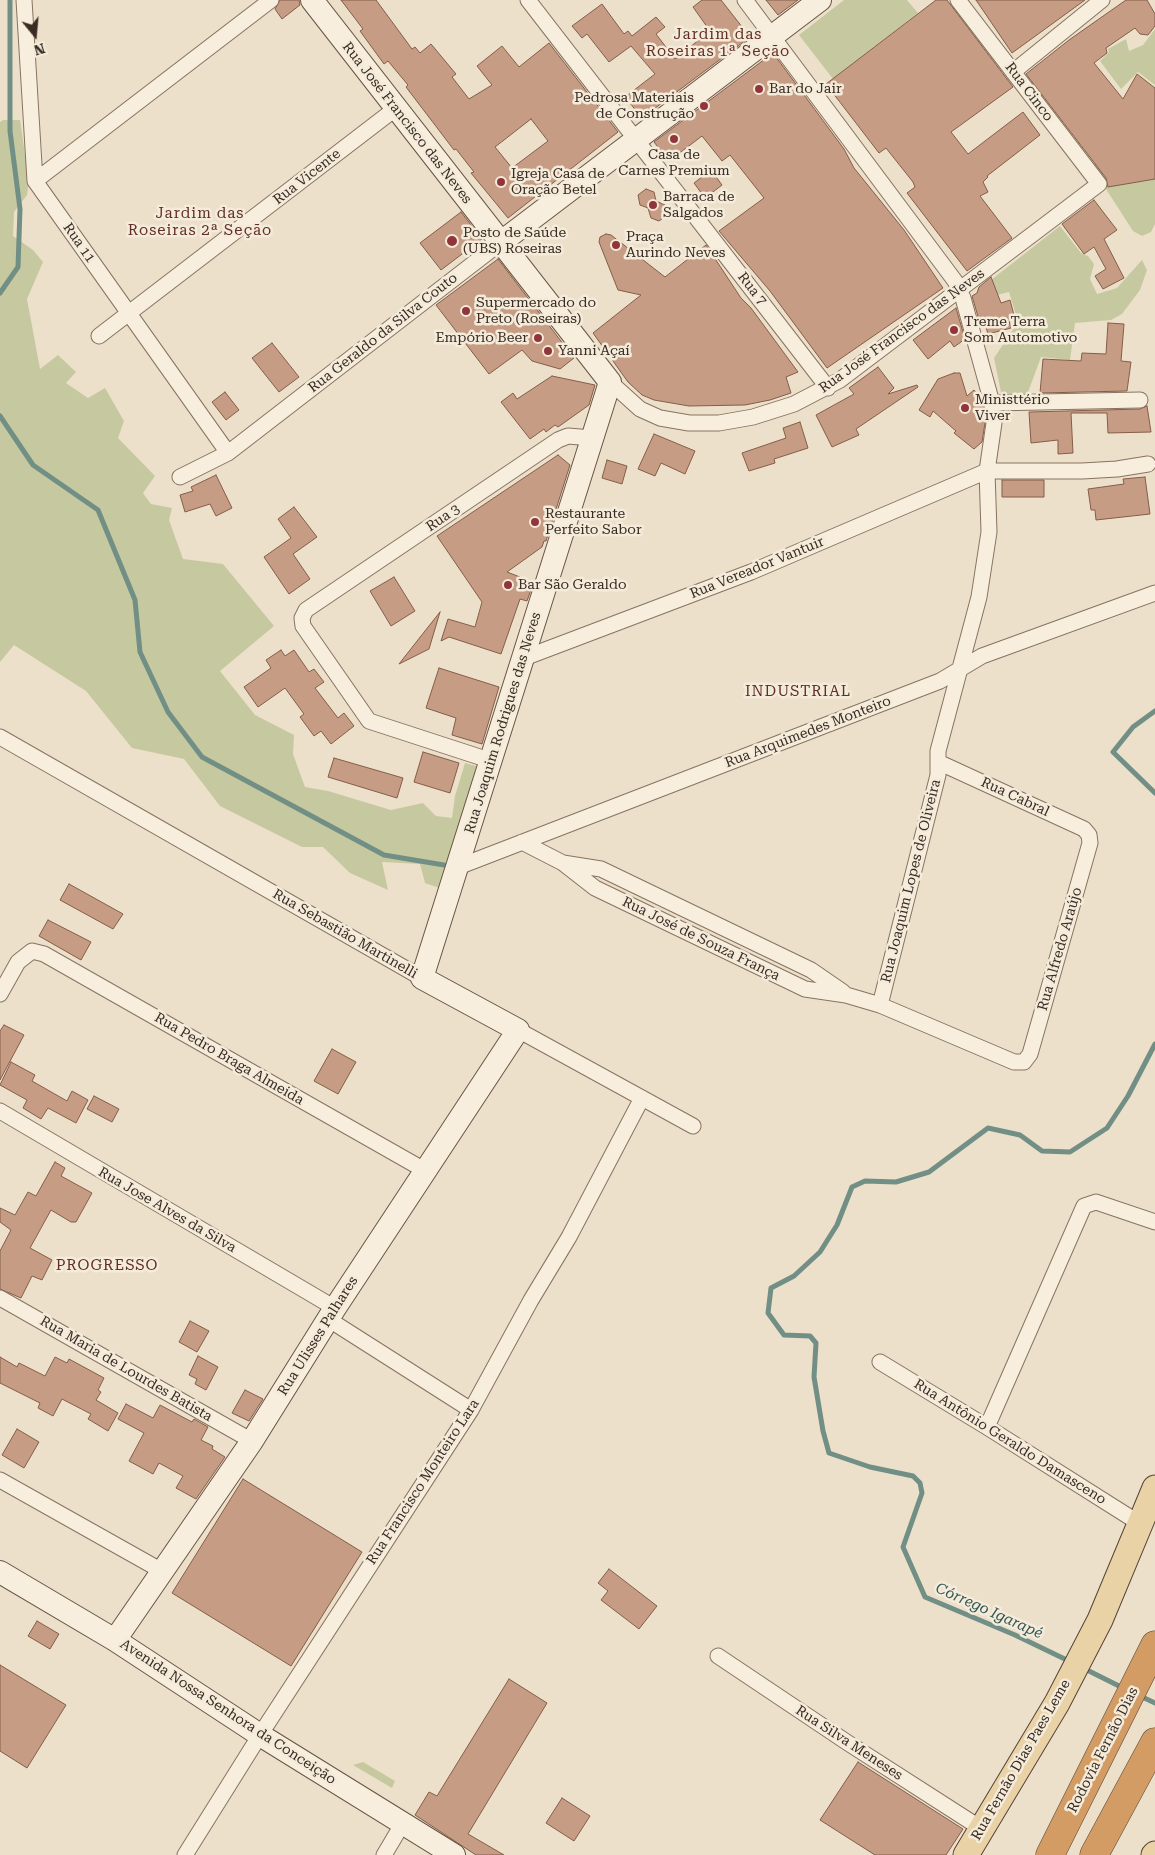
<!DOCTYPE html>
<html>
<head>
<meta charset="utf-8">
<style>
	body { margin:0 }
	#map { position:relative; width:1155px; height:1855px; overflow:hidden; background:#ece0cb; font-family:"Roboto Serif",serif }
	canvas { display:block }
	.north { position:absolute; left:10px; top:10px; width:50px; height:50px; -webkit-text-stroke:4px #f4ebda; paint-order:stroke; rotate:163deg; font-size:14px; font-weight:700; line-height:20px; text-align:center; color:#392c22 }
	.north::after { content:''; display:block; margin:auto; width:18px; height:22px; background:#392c22; clip-path:polygon(50% 0,100% 100%,50% 72%,0 100%) }
</style>
</head>
<body>
<div id="map">
<canvas width="1155" height="1855"></canvas>
<div class="north">N</div>
</div>
<script>
const ctx = document.querySelector('canvas').getContext('2d');
ctx.lineJoin = 'round';
function paint(path, color) {
  ctx.fillStyle = color;
  ctx.fill(path, 'evenodd');
}
function poly(rows) {
  const path = new Path2D();
  for (const r of rows) {
    path.moveTo(r[0], r[1]);
    for (let i = 2; i < r.length; i += 2) path.lineTo(r[i], r[i + 1]);
  }
  return path;
}
function stroke(path, color, width, dash) {
  ctx.strokeStyle = color;
  ctx.lineWidth = width;
  ctx.lineCap = dash ? 'butt' : 'round';
  ctx.setLineDash(dash || []);
  ctx.stroke(path);
}
function drawText(font, color, halo, rows, align = 'center') {
  ctx.font = font + ' "Roboto Serif",serif';
  ctx.lineWidth = 5;
  ctx.setLineDash([]);
  ctx.textBaseline = 'middle';
  ctx.strokeStyle = halo;
  ctx.fillStyle = color;
  for (const [text, x, y, turn = 0] of rows) {
    ctx.save();
    ctx.translate(x, y);
    ctx.rotate((+turn || 0) * Math.PI / 180);
    ctx.textAlign = isNaN(turn) ? turn : align;
    if (halo) ctx.strokeText(text, 0, 0);
    ctx.fillText(text, 0, 0);
    ctx.restore();
  }
}
paint(poly([
	[844,0,907,0,918,13,833,79,799,35],
	[1155,29,1155,85,1138,72,1121,89,1100,61,1109,52,1108,49,1126,39,1129,51,1143,45],
	[3,120,20,120,29,182,27,195,14,212,13,236,33,250,43,262,27,299,40,369,58,355,76,372,66,383,88,398,105,388,124,421,118,438,155,476,143,493,151,504,172,508,169,520,183,559,223,564,274,626,220,671,255,715,294,735,293,754,305,787,328,791,391,810,423,803,436,816,452,818,455,796,465,763,483,768,445,890,425,883,420,864,382,862,388,890,350,873,323,847,302,847,220,806,184,759,132,748,86,691,14,645,0,662,0,122],
	[1155,153,1155,224,1151,232,1142,236,1133,231,1104,186,1090,154],
	[1060,226,1081,253,1088,256,1094,264,1090,279,1097,294,1117,288,1142,260,1147,270,1140,290,1122,314,1111,320,1075,323,1070,360,1041,357,1027,395,1002,397,994,358,1014,328,1016,315,1009,292,997,295,991,280],
	[363,1762,395,1781,392,1788,353,1765]
]), '#c6c99f');
stroke(poly([
	[0,293,18,267,20,209,10,131,10,0],
	[0,416,33,465,98,510,135,600,140,652,168,712,202,757,384,855,444,865],
	[1155,711,1133,727,1113,752,1155,793],
	[1071,1662,1015,1635,925,1597,903,1547,922,1493,920,1483,913,1476,870,1467,829,1453,823,1431,814,1377,816,1343,810,1336,784,1335,768,1313,771,1288,794,1276,820,1252,837,1225,852,1187,865,1181,896,1182,929,1172,988,1128,1020,1135,1042,1151,1070,1152,1107,1128,1128,1096,1155,1044],
	[1083,1668,1125,1689],
	[1140,1696,1155,1703]
]), '#728f86', 5);
const building = poly([
	[280,0,299,0,300,5,282,19,275,9,280,0],
	[341,0,376,0,412,49,415,47,420,53,431,44,456,74,452,77,469,99,492,85,477,66,502,46,519,67,549,43,618,132,508,218,471,173,474,172,456,149,454,150,406,87,408,85,388,61,384,64,360,31,363,29,341,0],
	[531,119,548,141,512,168,495,147,531,119],
	[702,0,721,0,750,37,642,118,625,97,655,74,631,46,609,62,587,34,582,38,572,26,602,4,624,34,628,31,632,36,656,17,665,27,656,34,675,59,710,31,693,7,702,0],
	[766,0,798,0,778,15,766,0],
	[936,0,947,0,1013,87,951,132,968,154,1023,112,1040,135,987,176,988,177,983,182,988,192,980,196,1012,238,967,271,907,193,915,187,913,182,886,148,879,153,826,84,936,0],
	[976,0,1085,0,1012,53,976,0],
	[1126,0,1147,0,1155,14,1155,26,1148,35,1140,34,1135,28,1106,48,1107,53,1094,63,1123,99,1137,74,1155,88,1155,179,1108,187,1106,178,1026,74,1069,40,1126,0],
	[773,53,844,149,854,168,904,230,943,288,827,368,770,291,719,231,764,198,730,155,722,161,702,136,669,161,654,142,773,53],
	[711,170,722,185,705,198,694,183,711,170],
	[646,189,654,192,656,201,665,205,667,215,659,221,651,218,648,208,640,205,638,195,646,189],
	[1094,200,1117,230,1104,239,1124,278,1103,289,1095,276,1106,269,1094,247,1084,254,1062,224,1094,200],
	[461,212,482,239,441,270,420,243,461,212],
	[606,234,611,235,665,277,706,245,741,298,751,308,798,372,786,377,791,393,770,400,745,405,689,406,654,400,642,395,628,382,593,333,641,295,618,290,599,242,600,237,606,234],
	[498,259,574,358,560,369,532,361,522,350,489,374,436,305,498,259],
	[991,277,1001,303,1010,300,1014,315,1008,317,1011,328,988,334,985,324,981,327,972,296,977,293,979,287,991,277],
	[956,308,965,339,954,347,950,341,928,359,913,340,956,308],
	[1108,323,1124,324,1121,361,1131,362,1127,391,1040,393,1043,359,1081,361,1082,353,1106,354,1108,323],
	[272,343,299,377,279,392,252,358,272,343],
	[878,367,894,388,888,394,917,385,918,387,856,429,859,435,832,447,816,415,854,394,849,388,878,367],
	[954,373,960,373,967,396,974,390,981,398,983,405,985,423,982,442,974,449,954,433,956,431,933,411,930,417,919,410,938,379,954,373],
	[552,376,595,385,589,405,558,427,555,425,546,432,544,429,530,439,501,402,513,393,517,399,552,376],
	[225,392,239,410,226,420,212,402,225,392],
	[1147,406,1151,432,1108,433,1107,413,1071,413,1073,453,1058,454,1058,440,1031,443,1029,412,1140,409,1147,406],
	[800,422,808,448,774,459,775,463,749,471,742,453,786,438,783,428,800,422],
	[654,434,695,451,685,474,661,463,655,476,638,469,654,434],
	[558,455,570,465,546,541,544,541,542,547,507,572,520,577,518,582,532,587,527,601,520,599,501,654,449,637,441,641,448,619,475,627,482,602,437,536,558,455],
	[607,460,627,466,622,484,602,478,607,460],
	[216,475,232,508,216,516,210,504,185,512,180,495,193,491,191,487,216,475],
	[1145,477,1150,514,1096,520,1095,510,1091,510,1088,489,1124,484,1123,479,1145,477],
	[1002,480,1044,480,1044,497,1002,497,1002,480],
	[294,507,317,537,293,554,310,579,289,594,264,557,291,538,278,519,294,507],
	[394,577,415,611,391,626,370,591,394,577],
	[440,612,429,649,399,664,421,636,440,612],
	[281,650,285,656,294,650,309,672,314,669,324,682,315,688,338,718,344,713,354,726,331,744,321,731,314,736,300,717,304,714,285,688,258,707,244,687,271,668,266,660,281,650],
	[439,668,499,687,482,744,452,735,456,718,426,708,439,668],
	[423,752,459,763,450,793,414,782,423,752],
	[334,758,403,778,397,798,328,777,334,758],
	[69,884,123,914,113,929,60,900,69,884],
	[48,920,91,942,81,960,39,936,48,920],
	[4,1025,24,1035,0,1080,0,1031,4,1025],
	[332,1049,356,1062,338,1094,314,1081,332,1049],
	[11,1062,35,1075,32,1081,67,1101,72,1091,88,1100,76,1123,48,1108,41,1119,23,1108,27,1100,0,1085,11,1062],
	[94,1096,119,1109,112,1122,87,1109,94,1096],
	[55,1162,65,1168,61,1176,92,1193,76,1222,71,1222,51,1210,30,1248,52,1260,42,1280,32,1276,21,1298,0,1289,0,1251,11,1230,0,1222,0,1208,15,1215,28,1192,36,1196,55,1162],
	[190,1321,209,1331,197,1352,179,1342,190,1321],
	[198,1356,218,1367,206,1390,195,1384,197,1379,189,1375,198,1356],
	[0,1357,17,1367,19,1363,45,1376,55,1357,67,1363,69,1359,104,1378,98,1390,101,1392,96,1400,118,1413,108,1431,88,1419,91,1414,62,1399,53,1416,38,1408,40,1403,0,1383,0,1357],
	[245,1390,263,1399,249,1421,232,1413,245,1390],
	[126,1404,153,1418,160,1405,192,1422,194,1419,208,1427,201,1440,213,1446,212,1449,225,1457,196,1499,176,1488,183,1476,159,1463,153,1474,129,1461,144,1433,118,1419,126,1404],
	[17,1429,39,1442,24,1468,2,1455,17,1429],
	[243,1479,362,1552,291,1666,172,1593,243,1479],
	[609,1569,657,1606,639,1629,601,1600,608,1591,598,1583,609,1569],
	[37,1621,59,1634,50,1649,28,1636,37,1621],
	[0,1665,66,1705,27,1768,0,1751,0,1665],
	[509,1679,547,1703,468,1834,504,1855,476,1855,415,1815,429,1792,437,1796,509,1679],
	[858,1762,963,1829,946,1855,875,1855,820,1820,858,1762],
	[562,1798,590,1816,574,1841,546,1823,562,1798]
]);
paint(building, '#c69c84');
stroke(building, '#845d48', 1);
const street = poly([
	[24,0,35,181,228,453],
	[528,0,828,388],
	[745,0,955,281,963,298,992,403,994,423,987,471,989,532,979,597,938,751,938,775,880,1005],
	[1013,72,1102,0],
	[35,181,271,0],
	[99,336,395,109],
	[610,382,640,409,660,418,689,423,719,423,753,417,794,404,840,380,1099,184,958,0],
	[992,403,1140,400],
	[180,477,228,453,500,243],
	[524,658,751,572,987,471,1082,471,1117,469,1148,464],
	[0,737,422,978],
	[492,761,369,721,303,626,302,618,306,610,558,440,568,436,592,438],
	[522,842,563,863,595,888,805,989,846,995,880,1005,1014,1062,1024,1062,1030,1054,1090,843,1089,835,1084,829,938,762],
	[563,863,601,869,811,970,843,992],
	[458,867,940,681,982,656,1155,593],
	[0,994,18,962,32,951,44,954,426,1171],
	[518,1030,693,1126],
	[0,1111,335,1308],
	[0,1298,252,1441],
	[328,1319,471,1410],
	[880,1362,987,1427,1139,1523],
	[987,1427,1084,1206,1096,1202,1155,1222],
	[0,1480,162,1571],
	[718,1656,848,1743,982,1829],
	[185,1855,260,1735,471,1410,531,1300,569,1237,642,1098],
	[384,1855,403,1823]
]);
const secondary = poly([
	[500,243,820,0],
	[0,1572,115,1640,260,1735,454,1855],
	[115,1640,252,1441,335,1308,518,1030,422,978,610,382,312,0]
]);
const primary = poly([
	[966,1855,1057,1703,1100,1620,1155,1488],
	[1154,1855,1155,1854]
]);
const highway = poly([
	[1050,1855,1155,1645],
	[1094,1855,1155,1742]
]);
stroke(street, '#877360', 17);
stroke(secondary, '#695443', 24);
stroke(primary, '#564234', 27);
stroke(highway, '#564234', 29);
stroke(street, '#f7eede', 15);
stroke(secondary, '#f7eede', 22);
stroke(primary, '#ead2a7', 25);
stroke(highway, '#d29c64', 28);
for (const [x, y, r, color] of [
	[759,89,5,"#91353a"],
	[704,106,5,"#91353a"],
	[674,139,5,"#91353a"],
	[501,182,5,"#91353a"],
	[653,205,5,"#91353a"],
	[452,241,6,"#91353a"],
	[616,245,5,"#91353a"],
	[466,311,5,"#91353a"],
	[954,330,5,"#91353a"],
	[538,338,5,"#91353a"],
	[548,351,5,"#91353a"],
	[965,408,5,"#91353a"],
	[535,522,5,"#91353a"],
	[508,585,5,"#91353a"]
]) {
  const dot = new Path2D();
  dot.arc(x, y, r, 0, 2 * Math.PI);
  ctx.fillStyle = color;
  ctx.fill(dot);
  stroke(dot, '#f4ebda', 2);
}
drawText('14px', '#392c22', '#f4ebda', [
	["Bar do Jair",769,89],
	["Pedrosa Materiais",694,98,"right"],
	["de Construção",694,114,"right"],
	["Casa de",674,155,"center"],
	["Carnes Premium",674,171,"center"],
	["Igreja Casa de",511,174],
	["Oração Betel",511,190],
	["Barraca de",663,197],
	["Salgados",663,213],
	["Posto de Saúde",463,233],
	["(UBS) Roseiras",463,249],
	["Praça",626,237],
	["Aurindo Neves",626,253],
	["Supermercado do",476,303],
	["Preto (Roseiras)",476,319],
	["Treme Terra",964,322],
	["Som Automotivo",964,338],
	["Empório Beer",528,338,"right"],
	["Yanni Açaí",558,351],
	["Ministtério",975,400],
	["Viver",975,416],
	["Restaurante",545,514],
	["Perfeito Sabor",545,530],
	["Bar São Geraldo",518,585]
], 'left');
drawText('14px', '#392c22', '#f4ebda', [
	["Rua Cinco",1029,92,53],
	["Rua José Francisco das Neves",407,123,52],
	["Rua Vicente",307,177,-38],
	["Rua 11",79,243,55],
	["Rua 7",752,289,52],
	["Rua José Francisco das Neves",902,331,-36],
	["Rua Geraldo da Silva Couto",383,333,-38],
	["Rua 3",443,518,-34],
	["Rua Vereador Vantuir",757,568,-22],
	["Rua Joaquim Rodrigues das Neves",503,723,-73],
	["Rua Arquimedes Monteiro",808,732,-21],
	["Rua Cabral",1015,797,25],
	["Rua Joaquim Lopes de Oliveira",911,881,-76],
	["Rua Sebastião Martinelli",345,934,30],
	["Rua José de Souza França",701,939,26],
	["Rua Alfredo Araújo",1060,949,-74],
	["Rua Pedro Braga Almeida",229,1059,30],
	["Rua Jose Alves da Silva",167,1210,30],
	["Rua Ulisses Palhares",318,1336,-58],
	["Rua Maria de Lourdes Batista",126,1369,30],
	["Rua Antônio Geraldo Damasceno",1010,1442,32],
	["Rua Francisco Monteiro Lara",423,1482,-57],
	["Avenida Nossa Senhora da Conceição",228,1712,33],
	["Rua Silva Meneses",849,1743,33],
	["Rodovia Fernão Dias",1103,1750,-63],
	["Rua Fernão Dias Paes Leme",1021,1760,-60]
]);
ctx.letterSpacing = '1px';
drawText('15px', '#622f25', '#f4ebda', [
	["Jardim das",718,35],
	["Roseiras 1ª Seção",718,52],
	["Jardim das",200,214],
	["Roseiras 2ª Seção",200,231],
	["INDUSTRIAL",798,692],
	["PROGRESSO",107,1266]
]);
ctx.letterSpacing = '0px';
drawText('italic 15px', '#335753', '#f4ebda', [
	["Córrego Igarapé",989,1611,24]
]);
</script>
</body>
</html>
